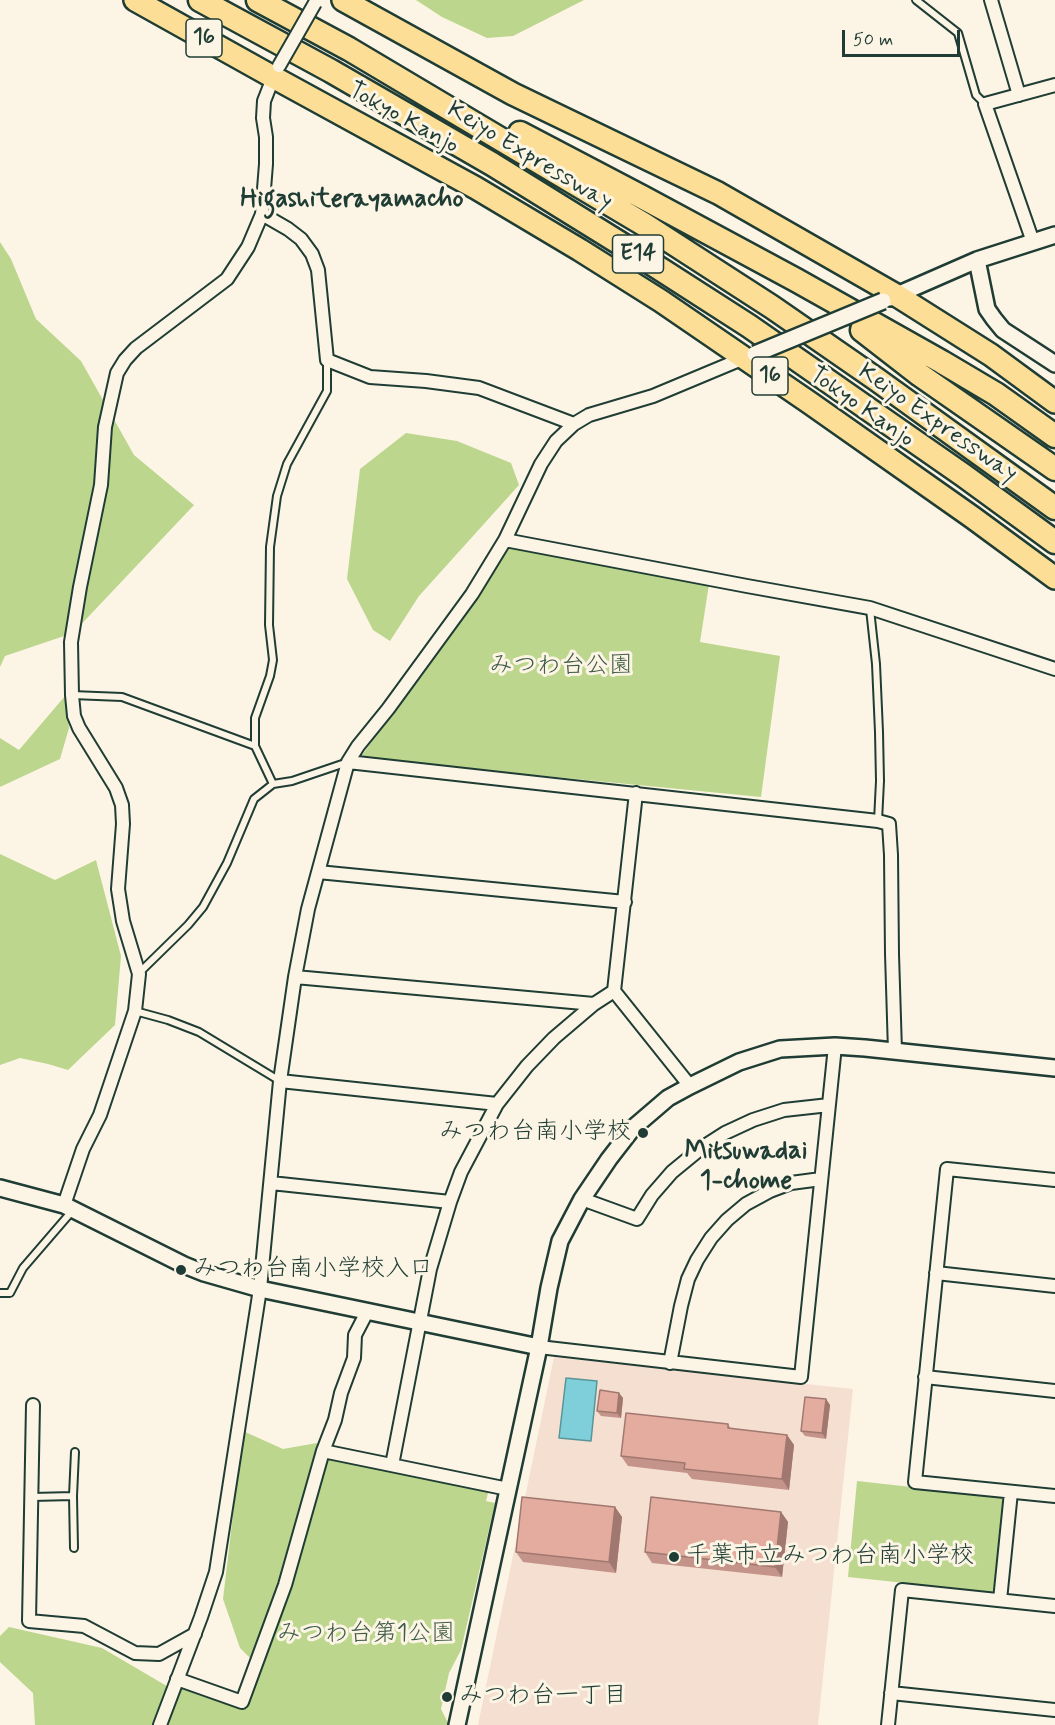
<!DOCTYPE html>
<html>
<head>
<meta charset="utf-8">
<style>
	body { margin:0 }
	#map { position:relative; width:1055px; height:1725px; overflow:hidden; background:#fcf5e5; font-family:Mynerve,sans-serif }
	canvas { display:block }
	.scale { position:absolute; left:842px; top:30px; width:118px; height:27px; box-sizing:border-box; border:3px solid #1f3d34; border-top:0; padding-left:8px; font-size:18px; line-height:21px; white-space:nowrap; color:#1f3d34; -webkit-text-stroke:4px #fcf5e5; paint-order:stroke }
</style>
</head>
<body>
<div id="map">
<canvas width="1055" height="1725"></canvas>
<div class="scale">50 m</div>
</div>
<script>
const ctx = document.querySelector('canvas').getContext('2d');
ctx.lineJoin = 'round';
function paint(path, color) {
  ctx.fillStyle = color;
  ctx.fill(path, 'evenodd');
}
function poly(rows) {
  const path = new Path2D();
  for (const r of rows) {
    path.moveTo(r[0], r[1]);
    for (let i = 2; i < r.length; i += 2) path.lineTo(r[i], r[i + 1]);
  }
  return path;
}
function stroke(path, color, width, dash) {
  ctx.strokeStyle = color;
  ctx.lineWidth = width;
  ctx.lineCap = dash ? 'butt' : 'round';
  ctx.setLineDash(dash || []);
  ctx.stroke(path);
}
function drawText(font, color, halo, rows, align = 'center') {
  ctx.font = font + ' Mynerve,"Klee One",sans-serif';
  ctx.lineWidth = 6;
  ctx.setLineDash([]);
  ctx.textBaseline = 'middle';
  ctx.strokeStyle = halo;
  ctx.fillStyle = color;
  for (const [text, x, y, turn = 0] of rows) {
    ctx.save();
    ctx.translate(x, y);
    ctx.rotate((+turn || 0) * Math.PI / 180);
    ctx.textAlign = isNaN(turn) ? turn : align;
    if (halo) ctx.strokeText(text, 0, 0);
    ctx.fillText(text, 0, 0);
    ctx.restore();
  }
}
paint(poly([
	[554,1357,853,1389,818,1725,478,1725]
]), '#f5dfd0');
paint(poly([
	[416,0,584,0,513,36,487,38,442,17],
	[0,242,11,259,36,319,81,361,134,455,194,505,73,633,5,656,0,667],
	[406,433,457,441,511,463,519,485,419,596,390,641,373,630,347,579,360,469],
	[511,546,709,584,700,642,780,656,761,797,360,758],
	[65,696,69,728,60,759,0,787,0,738,19,750],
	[0,854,55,880,96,860,121,956,115,1025,68,1070,48,1064,20,1058,0,1065],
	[243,1431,283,1449,317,1443,321,1469,326,1454,489,1489,486,1501,495,1503,461,1650,449,1673,441,1709,449,1725,35,1725,33,1693,0,1662,0,1636,9,1627,102,1648,177,1692,181,1684,243,1707,258,1666,240,1648,223,1599],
	[857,1481,1002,1497,1007,1502,998,1588,992,1592,848,1577]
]), '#bcd68d');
const water = poly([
	[566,1378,597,1381,591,1441,559,1438,566,1378]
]);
paint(water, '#7fcfda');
stroke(water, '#599598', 1.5);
const service = poly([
	[916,0,958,33,976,95,985,104],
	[870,609,876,664,879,732,880,781,878,821],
	[72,695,122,697,255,746],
	[273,784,255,746,255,718,270,676,273,660,269,625,270,547,277,496,287,464,327,391,327,360],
	[139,973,188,925,203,907,227,863,254,799,273,784,292,781,348,762],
	[135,1011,168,1020,199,1032,280,1081],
	[0,1293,10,1293,23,1268,73,1210],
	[73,1496,74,1548],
	[32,1497,73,1496,75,1452]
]);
const minor = poly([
	[991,0,1019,95],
	[262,214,288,229,301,239,312,254,318,270,327,360,370,377,426,381,479,388,574,424],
	[1033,242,985,104,1055,85],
	[505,540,747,586,870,608,1055,669],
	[348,762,878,821,889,824,891,855,892,954,895,1051],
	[636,793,614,991,690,1086],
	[318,872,625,902],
	[295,977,594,1004],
	[280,1081,497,1104],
	[1055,1180,947,1169,915,1482,1055,1496],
	[271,1183,450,1202],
	[582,1199,637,1219,652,1195,672,1172,700,1149,725,1133,753,1120,784,1110,829,1105],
	[64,1205,83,1149,100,1115,135,1011,139,974,123,921,118,889,123,824,122,805,116,788,79,728,74,716,72,695,71,642,80,587,101,485,105,427,117,373,125,360,136,348,227,279,248,247,262,214,266,164,266,137,263,118,264,101,275,73],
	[936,1273,1055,1286],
	[539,1347,801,1377,835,1046],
	[670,1363,681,1306,688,1279,697,1260,711,1238,727,1220,746,1204,770,1191,791,1183,821,1179],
	[925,1377,1055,1391],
	[33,1405,29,1621,84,1626,135,1653,159,1654,195,1634],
	[323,1451,508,1489],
	[392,1465,430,1269,450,1202,461,1172,497,1104,527,1066,554,1038,594,1004,614,991],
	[1000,1600,1011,1492],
	[177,1679,242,1702,285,1585,323,1451,335,1420,341,1393,354,1358,355,1335,367,1312],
	[891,1693,1055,1710],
	[160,1725,201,1617,216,1572,260,1289,280,1081,295,977,308,909,348,762,358,746,388,709,472,594,505,540,541,464,556,441,574,424,589,415,653,396,744,358],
	[888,1725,902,1590,1055,1606]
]);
const tertiary = poly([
	[977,260,987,309,994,319,1003,330,1055,364],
	[890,298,977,260,1055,235],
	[0,1188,64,1205,184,1265,204,1273,260,1289,539,1347],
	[457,1725,539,1347,549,1288,560,1241,582,1199,609,1159,633,1128,668,1098,690,1086,739,1062,780,1049,835,1046,865,1048,1055,1068]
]);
const trunk = poly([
	[135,0,273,77,476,188,580,250,661,301,810,403,972,517,1055,578],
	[343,0,513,94,718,193,896,295,991,355,1055,402]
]);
const motorway = poly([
	[200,0,331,71,492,164,626,247,749,326,963,475,1055,542],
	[258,0,349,49,645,225,772,307,876,379,1055,508],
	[520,133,642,197,796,280,942,362,996,394,1055,436],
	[862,330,920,375,1055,469]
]);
stroke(service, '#1f3d34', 10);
stroke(minor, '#1f3d34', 16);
stroke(tertiary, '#1f3d34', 20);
stroke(trunk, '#1f3d34', 26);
stroke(motorway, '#1f3d34', 27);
stroke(service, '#fcf5e5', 6);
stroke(minor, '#fcf5e5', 12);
stroke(tertiary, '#fcf5e5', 15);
stroke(trunk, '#fcde96', 21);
stroke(motorway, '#fcde96', 22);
const minorBridge = poly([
	[279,66,315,3]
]);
const tertiaryBridge = poly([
	[755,354,883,301]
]);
stroke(minorBridge, '#1f3d34', 16, []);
stroke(tertiaryBridge, '#1f3d34', 20, []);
stroke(minorBridge, '#fcf5e5', 12);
stroke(tertiaryBridge, '#fcf5e5', 15);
paint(poly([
	[619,1393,623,1398,621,1418,601,1416,597,1411],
	[826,1399,830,1405,826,1439,805,1436,801,1431],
	[728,1424,731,1429,787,1435,794,1445,789,1490,692,1479,687,1473,628,1466,621,1456],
	[615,1507,622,1517,616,1573,523,1562,516,1552],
	[781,1512,788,1522,782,1577,652,1563,645,1552]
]), '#c49389');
paint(poly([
	[619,1393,623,1398,621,1418,617,1413],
	[826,1399,830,1405,826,1439,822,1433],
	[787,1435,794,1445,789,1490,782,1479],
	[615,1507,622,1517,616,1573,609,1562],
	[781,1512,788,1522,782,1577,775,1567]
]), '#a0786f');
const building = poly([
	[600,1390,619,1393,617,1413,597,1411,600,1390],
	[805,1397,826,1399,822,1433,801,1431,805,1397],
	[626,1413,728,1424,728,1428,787,1435,782,1479,684,1469,685,1463,621,1456,626,1413],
	[522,1497,615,1507,609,1562,516,1552,522,1497],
	[651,1497,781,1512,775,1567,645,1552,651,1497]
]);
paint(building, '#e4ab9f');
stroke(building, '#a0786f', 1.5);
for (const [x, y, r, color] of [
	[643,1133,6,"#1f3d34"],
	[181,1270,6,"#1f3d34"],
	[674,1557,6,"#1f3d34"],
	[447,1697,6,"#1f3d34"]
]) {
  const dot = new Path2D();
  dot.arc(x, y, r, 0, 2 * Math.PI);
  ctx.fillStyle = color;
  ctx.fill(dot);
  stroke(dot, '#fcf5e5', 2);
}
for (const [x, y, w] of [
	[204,38,36],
	[638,254,51],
	[770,376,36]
]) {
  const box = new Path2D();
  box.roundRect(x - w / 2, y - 19, w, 38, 4.5);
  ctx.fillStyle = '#fcf5e5';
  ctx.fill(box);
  stroke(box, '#1f3d34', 1.5);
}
drawText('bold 22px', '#1f3d34', null, [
	["16",204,38],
	["E14",638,254],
	["16",770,376]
]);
drawText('24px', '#1f3d34', '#fcf5e5', [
	["Tokyo Kanjo",403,119,29],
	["Keiyo Expressway",529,157,31],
	["Tokyo Kanjo",861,408,35],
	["Keiyo Expressway",937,424,35]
]);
drawText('24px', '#3e5c46', '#fcf5e5', [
	["みつわ台公園",561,667],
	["みつわ台第1公園",366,1635]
]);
drawText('24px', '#1f3d34', '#fcf5e5', [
	["みつわ台南小学校",631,1133,"right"],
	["みつわ台南小学校入口",193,1270],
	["千葉市立みつわ台南小学校",686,1557],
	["みつわ台一丁目",459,1697]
], 'left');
drawText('bold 26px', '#1f3d34', '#fcf5e5', [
	["Higashiterayamacho",352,201],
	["Mitsuwadai",746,1153],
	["1-chome",746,1183]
]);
</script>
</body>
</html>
